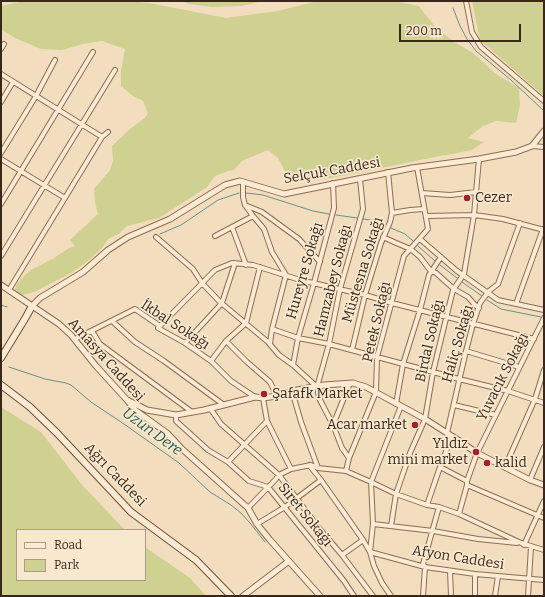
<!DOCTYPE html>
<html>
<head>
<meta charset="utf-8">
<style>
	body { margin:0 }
	#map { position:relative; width:545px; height:597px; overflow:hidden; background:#f2ddbe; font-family:Bitter,serif }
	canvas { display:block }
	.frame { position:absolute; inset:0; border:2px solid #3a271b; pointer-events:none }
	.legend { position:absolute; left:16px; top:529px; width:130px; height:52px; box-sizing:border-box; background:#f8e8ce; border:1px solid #ac9b86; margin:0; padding:5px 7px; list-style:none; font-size:12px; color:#3a271b }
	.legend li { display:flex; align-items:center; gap:8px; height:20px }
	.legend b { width:20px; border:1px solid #ac9b86 }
	.scale { position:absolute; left:399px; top:24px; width:122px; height:18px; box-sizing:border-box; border:2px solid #3a271b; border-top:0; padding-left:5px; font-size:12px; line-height:14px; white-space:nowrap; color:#3a271b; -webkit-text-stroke:3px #f8e8ce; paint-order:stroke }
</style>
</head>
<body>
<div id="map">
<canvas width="545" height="597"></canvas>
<div class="frame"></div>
<ul class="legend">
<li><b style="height:5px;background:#fcebd2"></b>Road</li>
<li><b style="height:11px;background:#cfd191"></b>Park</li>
</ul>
<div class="scale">200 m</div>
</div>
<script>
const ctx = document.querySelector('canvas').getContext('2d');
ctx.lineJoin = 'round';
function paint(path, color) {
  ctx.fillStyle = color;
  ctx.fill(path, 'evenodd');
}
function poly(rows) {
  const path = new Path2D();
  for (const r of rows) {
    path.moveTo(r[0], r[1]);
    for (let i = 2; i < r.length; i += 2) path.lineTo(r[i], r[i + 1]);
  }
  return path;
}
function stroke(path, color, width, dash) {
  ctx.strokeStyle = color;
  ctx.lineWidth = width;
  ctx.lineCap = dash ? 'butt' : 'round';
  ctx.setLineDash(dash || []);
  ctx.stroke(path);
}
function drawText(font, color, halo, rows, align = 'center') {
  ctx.font = font + ' Bitter,serif';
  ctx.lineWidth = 3.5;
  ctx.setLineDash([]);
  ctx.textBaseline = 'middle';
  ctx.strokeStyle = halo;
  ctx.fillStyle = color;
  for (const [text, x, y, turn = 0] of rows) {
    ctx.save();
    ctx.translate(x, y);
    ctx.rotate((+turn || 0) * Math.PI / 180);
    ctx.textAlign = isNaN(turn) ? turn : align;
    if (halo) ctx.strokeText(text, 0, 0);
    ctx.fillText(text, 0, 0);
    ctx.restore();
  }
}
paint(poly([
	[25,1,121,1,149,3,226,18,277,11,318,1,394,1,419,6,436,28,456,43,473,53,496,74,519,88,520,105,516,123,496,121,483,126,468,138,484,142,472,150,420,160,363,172,330,178,289,183,285,171,278,158,268,150,242,161,234,170,228,171,215,176,207,187,159,218,127,226,119,234,108,239,103,247,88,261,71,273,34,292,22,295,15,290,17,284,25,275,31,270,54,258,69,248,75,246,70,240,98,214,95,202,94,189,110,170,113,161,112,146,130,129,145,118,148,113,143,101,133,96,121,86,121,71,125,49,102,41,83,44,62,50,41,49,15,38,1,29,1,6],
	[181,1,239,2,239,1,263,1,242,6,212,7,189,4],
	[472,1,544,1,544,96,480,40],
	[1,407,41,432,83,486,125,530,17,530,17,580,145,580,145,547,190,578,206,596,1,596]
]), '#cfd191');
stroke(poly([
	[453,8,460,26,467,39,476,51,511,80,543,110],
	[246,193,263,195,313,211,329,214],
	[336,215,357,218],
	[363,219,371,220,385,226],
	[391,228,405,234,413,241],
	[160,234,181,225,218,200,239,193],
	[418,246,435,261],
	[440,265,457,278],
	[462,282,482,296],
	[487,300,501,309,541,317],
	[1,305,7,307],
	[9,367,45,379,66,383,71,385,91,402,124,424,179,463,210,492,231,505,241,513,250,523,265,542]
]), '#689283', 1);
const minor = poly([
	[466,1,472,32,481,47,544,101],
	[1,49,4,44],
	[1,74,102,137],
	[1,102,13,82],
	[532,146,544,147],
	[1,153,36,96,55,60],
	[1,159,65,198],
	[243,182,243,197,245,205,253,216,264,229,272,252,286,275,272,329,270,344],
	[422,193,450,195,476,192],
	[1,204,93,52],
	[245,205,262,212,299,239,320,262],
	[392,213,410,210,424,209],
	[426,216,474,215,503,219,544,230],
	[232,227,246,265],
	[215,236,253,216],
	[156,237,193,269,202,283,220,302,268,342,279,355,293,365,317,387],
	[383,237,394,242,408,248,413,251,420,257,430,270,436,273,454,289,468,297,475,305,479,308],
	[420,239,457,271,498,300,544,310],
	[1,256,115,70],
	[9,290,102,137,108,132],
	[516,304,543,229],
	[112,321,135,342,164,361,224,405],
	[160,326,215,270,232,263,253,265,300,280,365,295,392,303,447,317,534,339],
	[272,329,298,338,329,344,459,379,508,391,544,403],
	[92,331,100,344,192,412],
	[75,339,135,309,160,326,158,328,185,343,211,361,231,381,255,397],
	[226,341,247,362,270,382,277,396],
	[185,343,222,303,235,263],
	[352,350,365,295,381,243,390,222,392,213,388,172],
	[466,351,519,367],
	[211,361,226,341,246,323,260,267],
	[293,365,298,338,314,283,334,208,333,183],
	[292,391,301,422,318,468],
	[263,398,267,421,291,469],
	[396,404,403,364,420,310,429,275,441,257],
	[454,405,496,415],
	[401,406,371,482,373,524,370,552,425,567,475,574,544,580],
	[210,408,221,424,279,475,318,527,342,555,373,596],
	[176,415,176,421,208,450,228,462,249,481,268,487,344,581,354,596],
	[333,425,350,383],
	[447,433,466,351,473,324,480,303,489,291,498,284,520,223],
	[349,458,342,448,333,425,319,398,317,387,329,344,340,289,363,209,360,179],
	[228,462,267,421],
	[309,465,321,480,363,540,370,552,374,566,382,583,391,596],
	[440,467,467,481],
	[505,467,535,399,544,370],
	[346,471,349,458,376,392,377,357,404,256,428,229,417,167],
	[530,480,544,447],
	[467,485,544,518],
	[427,505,440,467,452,436],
	[248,508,276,479,279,475,291,469,311,465,318,468,346,471,371,482,396,494,427,505,439,507,459,514,521,543,544,550],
	[459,514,467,485,467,481,477,453,544,318],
	[257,524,285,507,321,480],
	[373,524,433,531,478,539,517,543],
	[391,526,396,494,410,453,425,419,433,372,453,290,464,274,474,215,479,159],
	[524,545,544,501],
	[342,555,363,540],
	[450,571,451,596],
	[423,596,425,567,423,564,439,507],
	[475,596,475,574],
	[495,596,498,576],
	[528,596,531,547]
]);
const tertiary = poly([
	[1,285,59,324,71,335,96,366,127,400,135,410,167,433,181,448,248,508,257,524,270,540,320,596],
	[32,306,40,298,83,272,108,250,128,237,170,219,225,185,240,181,284,194,412,168,479,159,516,152,532,146,544,131],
	[127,400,147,410,176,415,204,410,255,397,263,398,277,396,292,391,324,385,353,383,366,387,425,419,458,440,477,453,530,480,544,485],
	[243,596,289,561]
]);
const secondary = poly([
	[1,358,26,317,32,306],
	[1,385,30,407,57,433,131,512,196,560,231,596]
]);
stroke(minor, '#8c6d55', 6);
stroke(tertiary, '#8c6d55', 7);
stroke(secondary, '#6d4e38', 8);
stroke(minor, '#fcebd2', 4);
stroke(tertiary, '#fcebd2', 5);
stroke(secondary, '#fcebd2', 6);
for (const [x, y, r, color] of [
	[467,198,4,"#a0202d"],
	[264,394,4,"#a0202d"],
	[415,425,4,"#a0202d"],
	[476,452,4,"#a0202d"],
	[487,463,4,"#a0202d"]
]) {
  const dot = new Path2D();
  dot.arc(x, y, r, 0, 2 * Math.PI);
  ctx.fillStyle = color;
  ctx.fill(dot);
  stroke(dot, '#f8e8ce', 1.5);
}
drawText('14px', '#3a271b', '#f8e8ce', [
	["Selçuk Caddesi",332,171,-10],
	["Müstesna Sokağı",363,270,-73],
	["Hureyre Sokağı",305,271,-74],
	["Hamzabey Sokağı",333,281,-76],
	["Petek Sokağı",377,322,-77],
	["İkbal Sokağı",175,325,33],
	["Birdal Sokağı",430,341,-77],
	["Haliç Sokağı",458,344,-74],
	["Amasya Caddesi",106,360,48],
	["Yuvacık Sokağı",503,377,-63],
	["Ağrı Caddesi",115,475,46],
	["Siret Sokağı",305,515,51],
	["Afyon Caddesi",458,558,9]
]);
drawText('14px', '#3a271b', '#f8e8ce', [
	["Cezer",475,198],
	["Şafafk Market",272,394],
	["Acar market",407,425,"right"],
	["Yıldız",468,444,"right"],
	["mini market",468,460,"right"],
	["kalid",495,463]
], 'left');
drawText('italic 15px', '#295b53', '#f8e8ce', [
	["Uzun Dere",152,432,36]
]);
</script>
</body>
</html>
